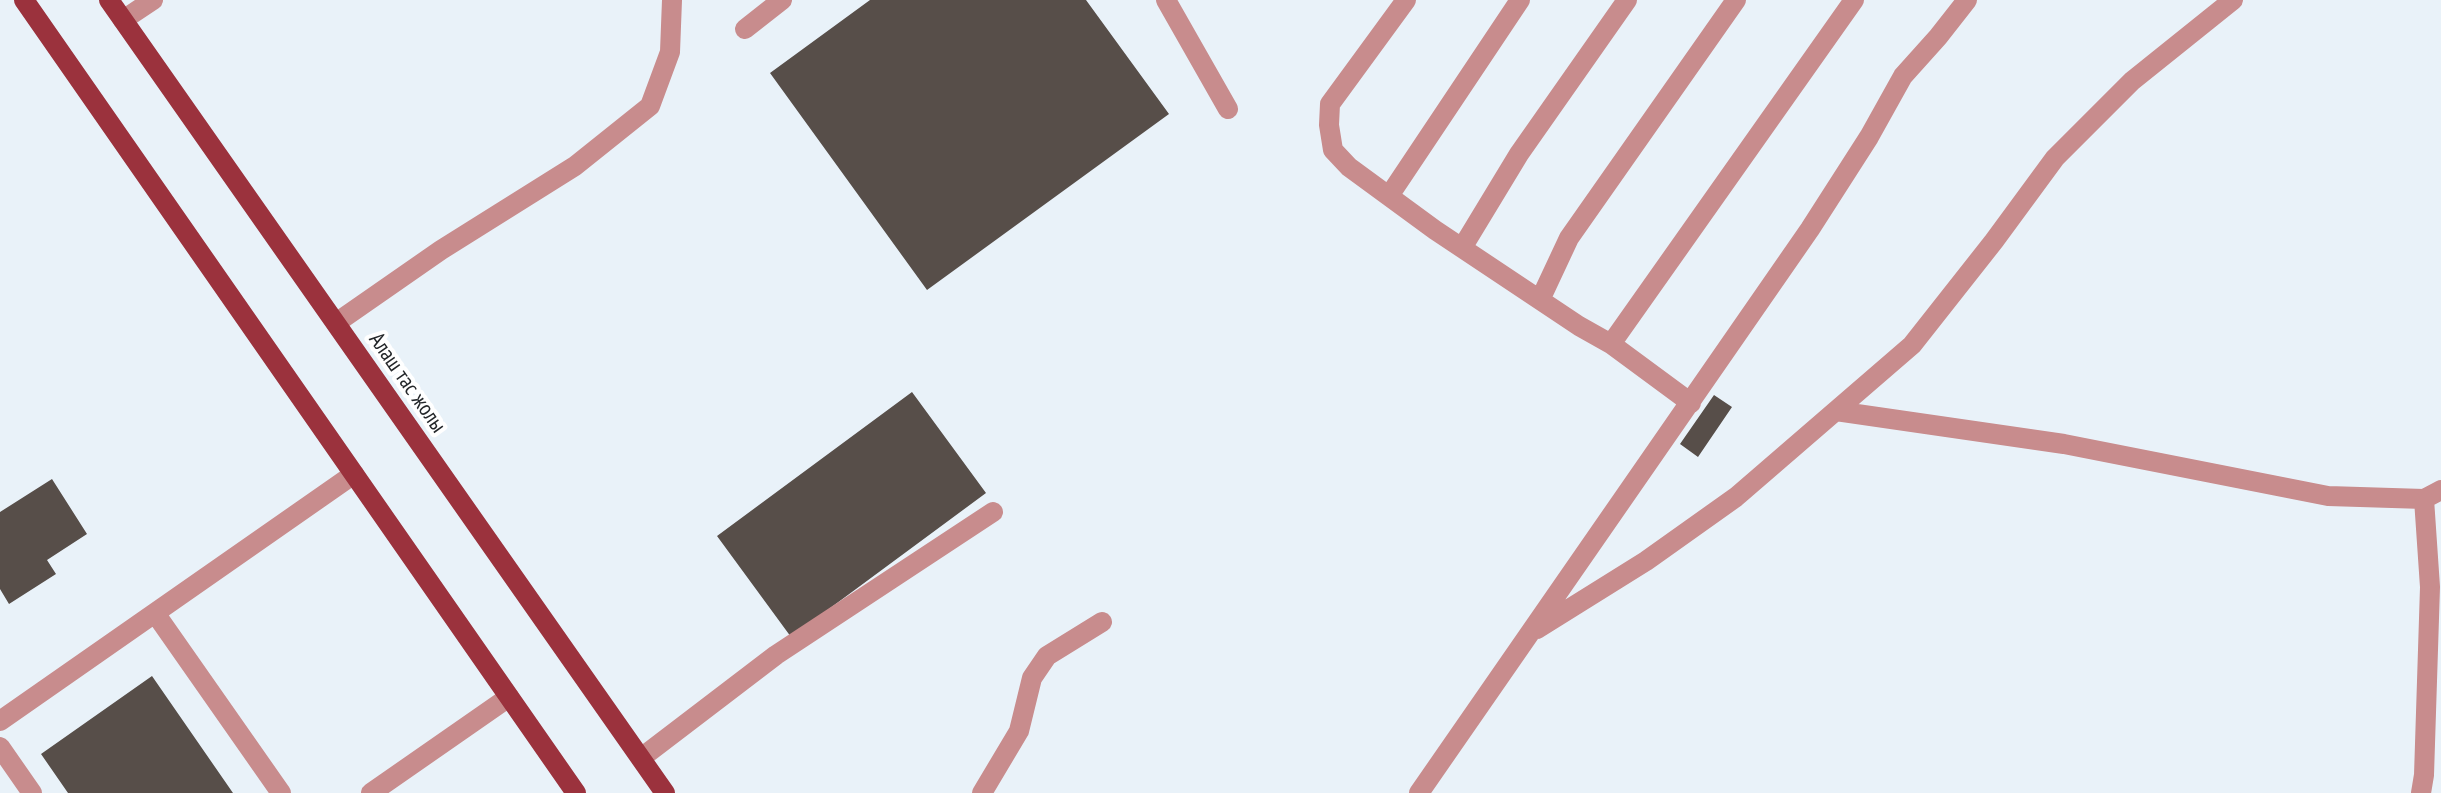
<!DOCTYPE html>
<html>
<head>
<meta charset="utf-8">
<style>
	body { margin:0 }
	canvas { display:block; background:#e9f2f9 }
</style>
</head>
<body>
<canvas width="2441" height="793"></canvas>
<script>
const ctx = document.querySelector('canvas').getContext('2d');
ctx.lineJoin = 'round';
function paint(path, color) {
  ctx.fillStyle = color;
  ctx.fill(path, 'evenodd');
}
function poly(rows) {
  const path = new Path2D();
  for (const r of rows) {
    path.moveTo(r[0], r[1]);
    for (let i = 2; i < r.length; i += 2) path.lineTo(r[i], r[i + 1]);
  }
  return path;
}
function stroke(path, color, width, dash) {
  ctx.strokeStyle = color;
  ctx.lineWidth = width;
  ctx.lineCap = dash ? 'butt' : 'round';
  ctx.setLineDash(dash || []);
  ctx.stroke(path);
}
function drawText(font, color, halo, rows, align = 'center') {
  ctx.font = font + ' "PT Sans Narrow",sans-serif';
  ctx.lineWidth = 8;
  ctx.setLineDash([]);
  ctx.textBaseline = 'middle';
  ctx.strokeStyle = halo;
  ctx.fillStyle = color;
  for (const [text, x, y, turn = 0] of rows) {
    ctx.save();
    ctx.translate(x, y);
    ctx.rotate((+turn || 0) * Math.PI / 180);
    ctx.textAlign = isNaN(turn) ? turn : align;
    if (halo) ctx.strokeText(text, 0, 0);
    ctx.fillText(text, 0, 0);
    ctx.restore();
  }
}
paint(poly([
	[870,0,1086,0,1169,114,927,290,770,73],
	[912,392,986,493,791,637,717,536],
	[1714,395,1732,407,1698,457,1680,444],
	[52,479,87,534,47,560,56,574,9,604,0,589,0,512],
	[152,676,233,793,68,793,41,754]
]), '#574e49');
stroke(poly([
	[1166,0,1228,109],
	[1406,0,1330,104,1329,125,1333,150,1349,167,1435,230,1579,326,1611,344,1691,403],
	[123,20,153,0],
	[745,29,782,0],
	[1389,196,1520,0],
	[1462,248,1519,154,1627,0],
	[1540,300,1569,238,1736,0],
	[336,323,441,250,575,166,650,106,670,52,672,0],
	[1611,344,1854,0],
	[1836,411,2064,444,2328,496,2424,499,2441,490],
	[155,613,281,793],
	[1537,629,1646,561,1736,497,1912,345,1994,241,2055,158,2132,81,2233,0],
	[0,721,354,474],
	[0,747,32,793],
	[641,758,776,655,993,512],
	[371,793,509,697],
	[982,793,1019,731,1032,678,1047,656,1102,622],
	[1419,793,1810,229,1869,137,1903,76,1938,37,1967,0],
	[2421,793,2424,775,2430,587,2424,499]
]), '#c88c8d', 20);
stroke(poly([
	[24,0,576,793],
	[109,0,665,793]
]), '#9b323d', 20);
drawText('22px', '#24272a', '#fff', [
	["Алаш тас жолы",407,383,55]
]);
</script>
</body>
</html>
